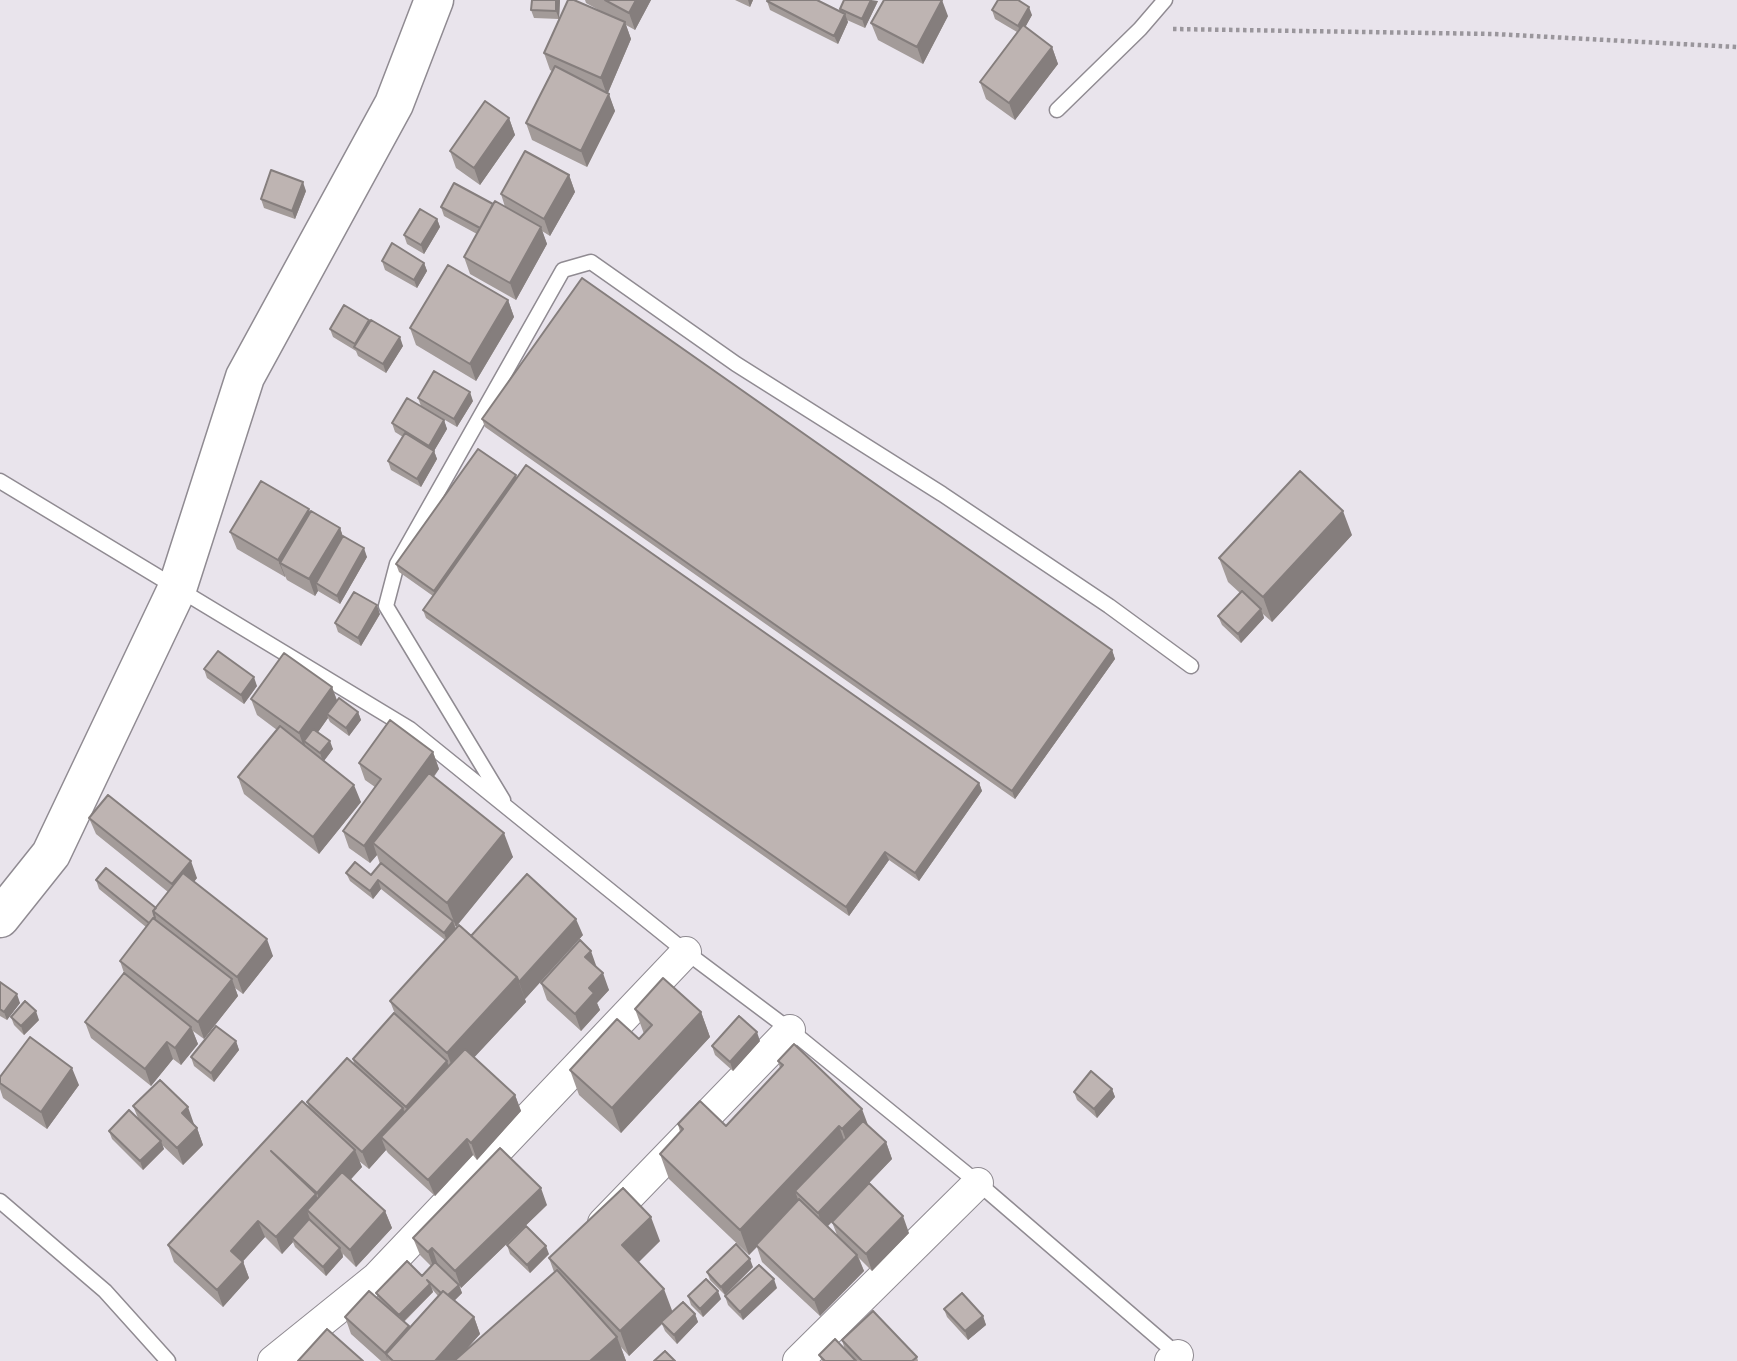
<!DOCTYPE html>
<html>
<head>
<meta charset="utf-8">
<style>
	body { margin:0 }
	canvas { display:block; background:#e9e4ec }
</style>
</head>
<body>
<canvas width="1737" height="1361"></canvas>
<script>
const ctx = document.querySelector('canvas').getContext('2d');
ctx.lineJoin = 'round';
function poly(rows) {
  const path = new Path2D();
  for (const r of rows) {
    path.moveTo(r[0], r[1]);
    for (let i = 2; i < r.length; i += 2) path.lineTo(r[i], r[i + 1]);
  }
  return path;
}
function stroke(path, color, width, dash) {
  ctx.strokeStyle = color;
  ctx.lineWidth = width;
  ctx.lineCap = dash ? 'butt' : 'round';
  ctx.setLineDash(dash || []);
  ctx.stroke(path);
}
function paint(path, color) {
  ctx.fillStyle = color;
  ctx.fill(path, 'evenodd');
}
const lane = poly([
	[1057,110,1140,29,1165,0],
	[0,481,410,729,686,952,790,1030,978,1183,1179,1356],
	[503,800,386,606,397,564,563,270,591,262,736,364,942,494,1109,606,1191,666],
	[0,1201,105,1291,168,1361]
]);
const street = poly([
	[603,1223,790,1030],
	[273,1361,376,1278,686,952],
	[798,1361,978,1183],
	[1170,1361,1178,1355]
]);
const secondary = poly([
	[0,918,51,854,177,589,245,377,394,104,434,0]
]);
stroke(lane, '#908b92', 17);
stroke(street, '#908b92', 32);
stroke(secondary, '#908b92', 41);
stroke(poly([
	[1173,29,1494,34,1737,47]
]), '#9a969c', 4.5, [3.5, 3.5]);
stroke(lane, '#fff', 14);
stroke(street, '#fff', 30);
stroke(secondary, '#fff', 38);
paint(poly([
	[532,0,560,0,559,19,534,18,531,10],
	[585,0,651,0,635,30,626,25,631,39,608,93,615,111,587,167,532,140,526,123,552,71,550,70,544,53,606,14,586,3],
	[735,0,753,0,750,7],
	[767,1,840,12,840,9,878,1,865,28,847,20,848,22,838,44,770,10],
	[992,10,1032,15,1025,27,1052,47,1058,64,1015,120,986,99,980,82,1017,32,995,19],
	[948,16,923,64,878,40,871,23],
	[509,118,515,135,480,185,456,168,450,151],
	[569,175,575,192,550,236,542,231,547,244,516,300,470,274,464,257,477,234,444,216,441,207,493,204,505,207,501,194],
	[306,191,295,219,264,208,261,199],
	[437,219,440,227,424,254,407,244,404,235],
	[382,261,424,263,427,271,417,288,385,270],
	[508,300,514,317,476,381,416,345,410,328],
	[369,320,370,323,403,346,386,373,358,356,356,351,333,337,330,329],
	[418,398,473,401,457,427,421,406],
	[482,419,1112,650,1115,659,1015,799,485,427],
	[444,420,447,429,434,451,437,459,421,487,391,470,388,461,403,437,395,432,392,423],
	[517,478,979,783,982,791,919,881,889,860,849,916,426,618,423,610,433,596,399,572,396,564],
	[310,512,340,528,343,537,367,557,340,604,318,591,315,596,287,580,285,576,285,577,237,549,230,532],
	[1352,535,1272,622,1263,614,1264,618,1241,643,1222,625,1218,616,1240,593,1228,582,1219,558],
	[380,614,361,646,338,632,335,623],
	[204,669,257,686,244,704,207,678],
	[332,687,337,700,358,712,361,720,349,736,330,722,328,718,318,732,333,749,324,761,361,802,319,854,244,794,238,777,277,730,257,715,251,699],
	[433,752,439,769,434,777,513,857,455,927,456,929,471,935,583,935,525,999,524,997,526,1002,474,1057,515,1095,521,1111,477,1160,473,1155,435,1196,388,1153,386,1150,369,1169,359,1161,362,1167,351,1179,385,1211,392,1228,356,1267,343,1254,343,1257,326,1276,295,1247,293,1242,282,1254,265,1237,243,1261,249,1278,223,1307,174,1262,168,1245,309,1107,307,1102,354,1064,353,1059,395,1014,390,1001,445,940,381,889,373,899,350,881,346,873,371,875,380,864,377,855,370,863,349,848,343,831,375,787,365,780,359,763],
	[89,818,197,878,194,882,273,956,243,994,235,988,238,996,204,1039,193,1031,198,1044,181,1065,173,1059,151,1086,91,1038,85,1022,124,973,120,961,146,927,99,889,96,880,156,908,168,892,96,834],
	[597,968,609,990,597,1003,600,1010,581,1031,547,1000,541,983],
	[0,982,20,1003,7,1020,0,1016],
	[635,1009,701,1012,710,1037,621,1133,579,1095,570,1070,639,1039,644,1034],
	[11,1017,39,1020,24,1035,14,1025],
	[236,1041,239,1050,214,1082,194,1066,191,1057],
	[760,1041,733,1071,715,1055,712,1046],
	[778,1061,868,1126,886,1142,892,1159,828,1226,837,1235,832,1222,909,1233,872,1271,859,1258,864,1271,820,1316,762,1262,757,1247,749,1255,669,1179,660,1154,680,1132,678,1124,726,1126,780,1068],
	[0,1077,79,1085,47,1129,3,1098,0,1089],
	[1112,1089,1115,1097,1097,1118,1077,1100,1074,1092],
	[133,1106,194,1124,197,1128,203,1145,183,1165,162,1145,164,1149,143,1170,112,1139,109,1131,138,1118],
	[547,1205,461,1288,459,1285,462,1293,454,1301,474,1317,480,1334,463,1353,554,1272,549,1258,660,1241,638,1262,672,1312,695,1314,698,1322,677,1344,665,1331,662,1324,629,1356,621,1347,626,1361,381,1361,351,1334,345,1317,379,1299,376,1293,422,1276,431,1266,420,1255,413,1238],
	[432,1289,438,1296,409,1328,404,1322,433,1292],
	[507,1245,549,1254,530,1273,510,1254],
	[753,1267,725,1295,710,1280,707,1272],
	[777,1288,743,1320,728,1305,725,1296],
	[688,1296,721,1299,703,1317,691,1305],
	[944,1309,983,1316,986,1325,968,1340,947,1317],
	[842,1340,917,1357,918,1361,822,1361,819,1355,845,1350]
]), '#a39b99');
paint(poly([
	[556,0,560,0,559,19,556,11],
	[636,0,651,0,635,30,629,13],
	[748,0,753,0,750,7],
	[871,0,878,1,865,28,862,19],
	[942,0,948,16,923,64,917,47],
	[1029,7,1032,15,1021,35,1018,26],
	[845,14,848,22,838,44,834,36],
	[625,22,631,39,607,95,601,78],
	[1052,47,1058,64,1015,120,1009,103],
	[609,94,615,111,587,167,581,151],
	[509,118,515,135,480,185,474,168],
	[569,175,575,192,550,236,544,219],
	[303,182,306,191,295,219,292,211],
	[437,219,440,227,424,254,421,245],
	[541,227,547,244,516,300,510,283],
	[424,263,427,271,417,288,414,280],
	[508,300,514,317,476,381,470,364],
	[369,320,372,329,356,348,355,344],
	[400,337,403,346,386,373,383,364],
	[470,392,473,401,457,427,454,419],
	[444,420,447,429,434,451,437,459,421,487,417,479,432,454,429,446],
	[516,475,519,484,437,600,434,591],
	[309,509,315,526,280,563,285,576,285,577,278,560],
	[1343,511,1352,535,1272,622,1263,597],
	[340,528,346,545,316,583,318,591,315,596,309,579],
	[364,548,367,557,340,604,337,596],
	[377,605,380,614,361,646,358,638],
	[1261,609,1264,618,1241,643,1238,634],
	[1112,650,1115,659,1015,799,1012,791],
	[254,677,257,686,244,704,241,695],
	[332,687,338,704,327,714,328,718,309,745,304,741,306,748,305,750,299,733],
	[358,712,361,720,349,736,346,728],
	[330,741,333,749,323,762,320,753],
	[433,752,439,769,380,849,373,843,377,855,370,863,364,846],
	[979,783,982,791,919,881,915,873],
	[354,785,361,802,319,854,313,837],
	[504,833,513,857,456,927,447,903],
	[885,852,889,860,849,916,846,907],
	[191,861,197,878,178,901,172,884],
	[378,880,381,889,373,899,370,891],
	[576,919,583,935,525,999,519,982],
	[453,921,456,930,447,941,444,933],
	[267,939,273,956,243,994,237,977],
	[591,951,597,968,585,957],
	[603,973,609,990,597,1003,600,1010,581,1031,575,1014,589,988],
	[517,977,526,1002,456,1077,447,1053],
	[232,979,238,996,204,1039,198,1022],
	[17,994,20,1003,7,1020,4,1012],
	[36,1011,39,1020,24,1035,21,1026],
	[701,1012,710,1037,621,1133,612,1108],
	[191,1027,198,1044,181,1065,175,1048],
	[757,1032,760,1041,733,1071,730,1062],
	[236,1041,239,1050,214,1082,211,1073],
	[167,1042,173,1059,151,1086,145,1069],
	[447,1061,453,1078,412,1124,406,1107],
	[72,1068,79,1085,47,1129,41,1112],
	[1112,1089,1115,1097,1097,1118,1094,1109],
	[515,1095,521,1111,477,1160,471,1143],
	[188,1107,194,1124,188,1130,182,1113],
	[403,1108,409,1124,381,1137,386,1150,369,1169,362,1152],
	[862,1109,871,1133,851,1154,842,1129],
	[839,1126,848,1151,795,1191,799,1202,749,1255,740,1230],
	[197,1128,203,1145,183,1165,177,1148],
	[467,1139,473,1155,435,1196,428,1180],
	[161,1141,164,1149,143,1170,140,1161],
	[886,1142,892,1159,824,1230,818,1213],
	[355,1150,362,1167,323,1210,317,1193],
	[541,1188,547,1205,461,1288,455,1271],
	[316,1194,322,1211,307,1210,311,1222,292,1238,293,1242,282,1254,276,1237],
	[385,1211,392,1228,356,1267,350,1250],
	[903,1216,909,1233,872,1271,866,1254],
	[651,1217,660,1241,631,1270,622,1245],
	[258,1221,265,1237,237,1268,231,1251],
	[546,1246,549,1254,530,1273,527,1265],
	[340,1248,343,1257,326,1276,323,1267],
	[432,1248,438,1265,434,1269,428,1252],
	[857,1255,864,1271,820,1316,814,1300],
	[750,1259,753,1267,725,1295,721,1287],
	[243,1262,249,1278,223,1307,217,1290],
	[774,1279,777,1288,743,1320,740,1312],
	[430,1284,433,1292,402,1323,399,1315],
	[459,1285,462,1293,449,1306,446,1298],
	[664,1289,673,1313,629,1356,620,1331],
	[718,1291,721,1299,703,1317,700,1309],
	[695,1314,698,1322,677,1344,674,1335],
	[983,1316,986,1325,968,1340,965,1331],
	[474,1317,480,1334,456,1361,435,1361],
	[409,1326,415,1343,386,1354,388,1361,385,1353],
	[617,1337,626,1361,590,1361]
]), '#857e7d');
const building = poly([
	[532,0,556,0,556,11,531,10,532,0],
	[568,0,574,0,625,22,601,78,544,53,568,0],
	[605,0,636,0,629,13,605,0],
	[768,0,817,0,845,14,834,36,767,1,768,0],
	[844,0,871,0,862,19,840,9,844,0],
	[884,0,942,0,917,47,871,23,884,0],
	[998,0,1018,0,1029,7,1018,26,992,10,998,0],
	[1023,25,1052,47,1009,103,980,82,1023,25],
	[555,66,609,94,581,151,526,123,555,66],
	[485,101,509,118,474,168,450,151,485,101],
	[525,151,569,175,544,219,501,194,525,151],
	[271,170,303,182,292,211,261,199,271,170],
	[454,183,493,204,480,228,441,207,454,183],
	[495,201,541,227,510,283,464,257,495,201],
	[420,209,437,219,421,245,404,235,420,209],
	[392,243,424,263,414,280,382,261,392,243],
	[448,265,508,300,470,364,410,328,448,265],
	[582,278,1112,650,1012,791,482,419,582,278],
	[344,305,369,320,355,344,330,329,344,305],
	[371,320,400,337,383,364,354,347,371,320],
	[434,371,470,392,454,419,418,398,434,371],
	[407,398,444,420,429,446,392,423,407,398],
	[405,433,434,451,417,479,388,461,405,433],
	[478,449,516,475,434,591,396,564,478,449],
	[526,465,979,783,915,873,885,852,846,907,423,610,526,465],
	[1300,471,1343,511,1263,597,1219,558,1300,471],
	[261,481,309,509,278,560,230,532,261,481],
	[311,511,340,528,309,579,280,563,311,511],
	[343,536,364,548,337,596,316,583,343,536],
	[1242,591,1261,609,1238,634,1218,616,1242,591],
	[354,592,377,605,358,638,335,623,354,592],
	[218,651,254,677,241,695,204,669,218,651],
	[284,653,332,687,299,733,251,699,284,653],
	[339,698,358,712,346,728,327,714,339,698],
	[390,720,433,752,364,846,343,831,381,779,359,763,390,720],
	[280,726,354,785,313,837,238,777,280,726],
	[313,729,330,741,320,753,304,741,313,729],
	[429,773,504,833,447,903,373,843,429,773],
	[108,795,191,861,172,884,89,818,108,795],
	[355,862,371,875,381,863,453,921,444,933,378,880,370,891,346,873,355,862],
	[106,868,156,908,153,911,155,918,154,919,153,918,149,923,96,880,106,868],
	[183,873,267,939,237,977,153,911,183,873],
	[527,874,576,919,519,982,517,977,471,936,527,874],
	[153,918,232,979,198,1022,120,961,153,918],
	[459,925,517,977,447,1053,390,1001,459,925],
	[580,940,591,951,585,957,603,973,589,988,594,993,575,1014,541,983,580,940],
	[124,973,191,1027,175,1048,167,1042,145,1069,85,1022,124,973],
	[663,978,701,1012,612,1108,570,1070,617,1019,639,1039,652,1025,635,1009,663,978],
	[0,982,17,994,4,1012,0,1009,0,982],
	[25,1001,36,1011,21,1026,11,1017,25,1001],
	[394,1013,447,1061,406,1107,353,1059,394,1013],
	[739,1016,757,1032,730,1062,712,1046,739,1016],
	[216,1026,236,1041,211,1073,191,1057,216,1026],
	[30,1037,72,1068,41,1112,0,1083,0,1077,30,1037],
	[794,1044,862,1109,842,1129,839,1126,740,1230,660,1154,683,1129,678,1124,700,1101,726,1126,783,1065,778,1061,794,1044],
	[465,1049,515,1095,471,1143,467,1139,428,1180,381,1137,465,1049],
	[347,1058,403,1108,362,1152,307,1102,347,1058],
	[1091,1071,1112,1089,1094,1109,1074,1092,1091,1071],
	[160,1080,188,1107,182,1113,197,1128,177,1148,133,1106,160,1080],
	[302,1101,355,1150,317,1193,271,1151,316,1194,276,1237,258,1221,231,1251,243,1262,217,1290,168,1245,302,1101],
	[129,1110,161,1141,140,1161,109,1131,129,1110],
	[863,1121,886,1142,818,1213,795,1191,863,1121],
	[500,1148,541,1188,455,1271,432,1248,428,1252,413,1238,500,1148],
	[342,1172,385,1211,350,1250,307,1210,342,1172],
	[869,1183,903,1216,866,1254,832,1222,869,1183],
	[623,1188,651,1217,622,1245,664,1289,620,1331,549,1258,623,1188],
	[799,1199,857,1255,814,1300,756,1245,799,1199],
	[309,1219,340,1248,323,1267,292,1238,309,1219],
	[526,1226,546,1246,527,1265,507,1245,526,1226],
	[736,1244,750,1259,721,1287,707,1272,736,1244],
	[407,1261,422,1276,435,1262,459,1285,448,1295,443,1291,441,1293,427,1280,430,1284,399,1315,376,1293,407,1261],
	[759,1265,774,1279,740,1312,725,1296,759,1265],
	[557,1270,617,1337,590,1361,454,1361,557,1270],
	[706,1279,718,1291,700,1309,688,1296,706,1279],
	[369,1291,409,1326,385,1353,345,1317,369,1291],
	[443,1291,474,1317,435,1361,393,1361,386,1354,443,1291],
	[962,1293,983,1316,965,1331,944,1309,962,1293],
	[683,1302,695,1314,674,1335,661,1322,683,1302],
	[873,1311,917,1357,912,1361,862,1361,842,1340,873,1311],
	[327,1329,363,1361,298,1361,327,1329],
	[835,1339,856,1361,825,1361,819,1355,835,1339],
	[665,1351,675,1361,654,1361,665,1351]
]);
paint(building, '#beb4b2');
stroke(building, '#857e7d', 2);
</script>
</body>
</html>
